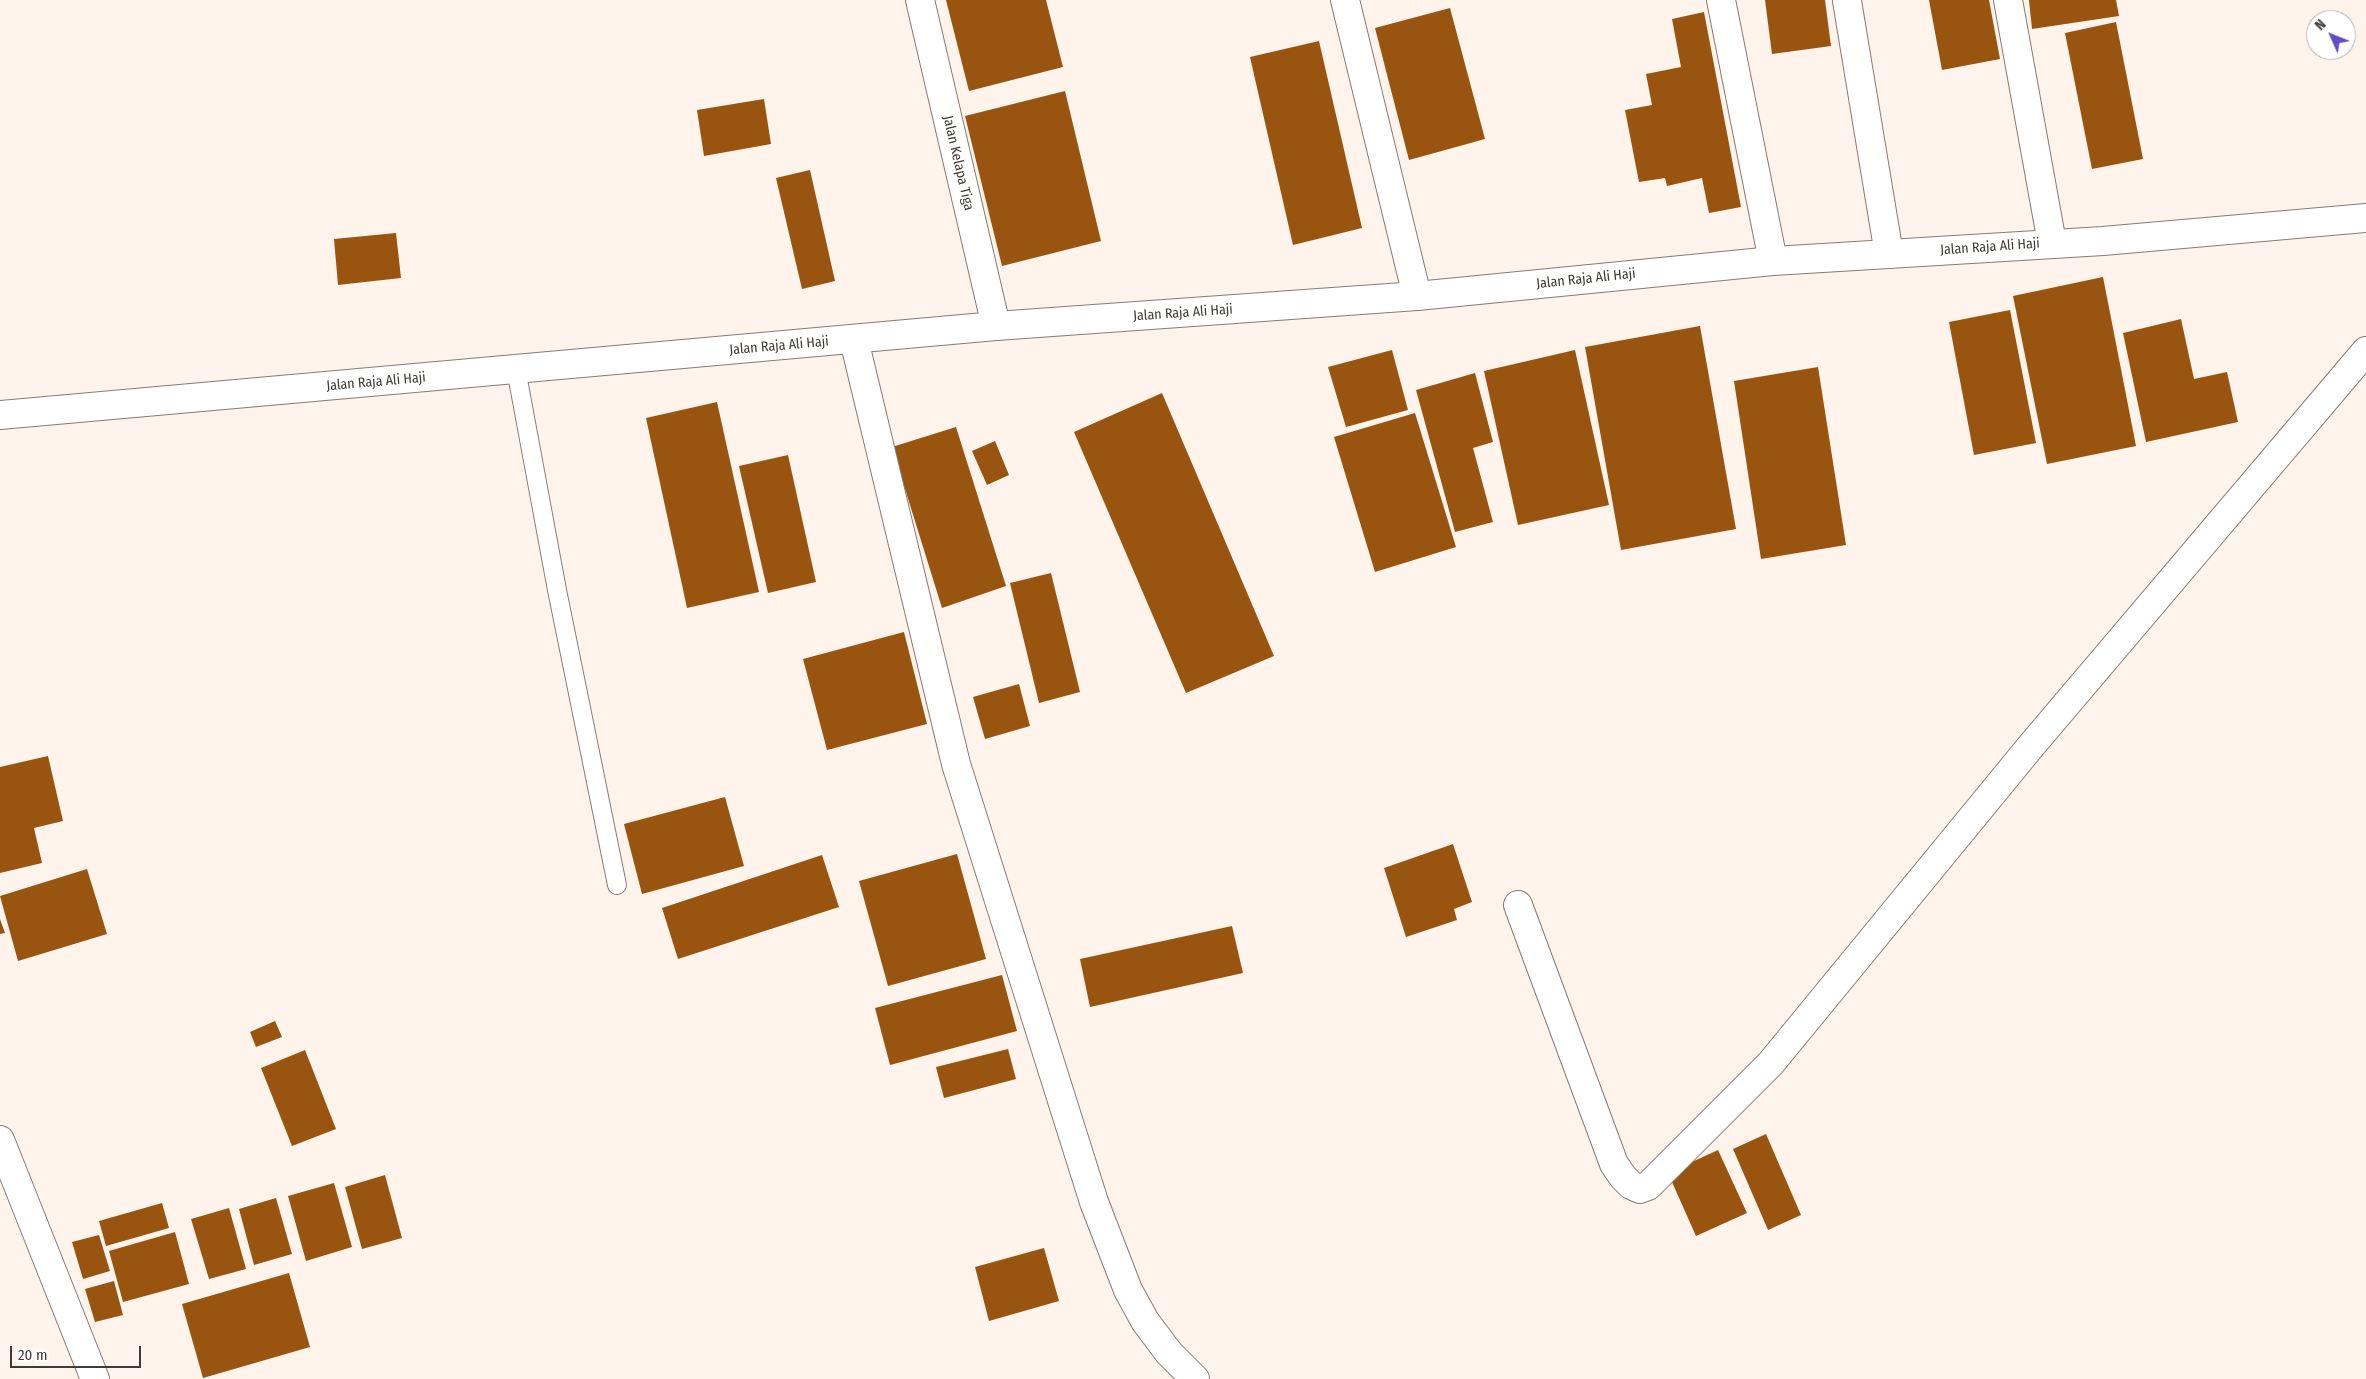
<!DOCTYPE html>
<html>
<head>
<meta charset="utf-8">
<style>
	body { margin:0 }
	#map { position:relative; width:2366px; height:1379px; overflow:hidden; background:#fff4ec; font-family:"Fira Sans Condensed",sans-serif }
	canvas { display:block }
	.north { position:absolute; left:2306px; top:10px; width:50px; height:50px; box-sizing:border-box; background:#fff; border:1px solid #b3b1af; border-radius:50%; rotate:314deg; font-size:14px; font-weight:700; line-height:20px; text-align:center; color:#403b37 }
	.north::after { content:''; display:block; margin:auto; width:18px; height:22px; background:#644dc6; clip-path:polygon(50% 0,100% 100%,50% 72%,0 100%) }
	.scale { position:absolute; left:10px; top:1346px; width:131px; height:22px; box-sizing:border-box; border:2px solid #403b37; border-top:0; padding-left:6px; font-size:15px; line-height:18px; white-space:nowrap; color:#403b37; -webkit-text-stroke:4px #fff; paint-order:stroke }
</style>
</head>
<body>
<div id="map">
<canvas width="2366" height="1379"></canvas>
<div class="north">N</div>
<div class="scale">20 m</div>
</div>
<script>
const ctx = document.querySelector('canvas').getContext('2d');
ctx.lineJoin = 'round';
function paint(path, color) {
  ctx.fillStyle = color;
  ctx.fill(path, 'evenodd');
}
function poly(rows) {
  const path = new Path2D();
  for (const r of rows) {
    path.moveTo(r[0], r[1]);
    for (let i = 2; i < r.length; i += 2) path.lineTo(r[i], r[i + 1]);
  }
  return path;
}
function stroke(path, color, width, dash) {
  ctx.strokeStyle = color;
  ctx.lineWidth = width;
  ctx.lineCap = dash ? 'butt' : 'round';
  ctx.setLineDash(dash || []);
  ctx.stroke(path);
}
function drawText(font, color, halo, rows, align = 'center') {
  ctx.font = font + ' "Fira Sans Condensed",sans-serif';
  ctx.lineWidth = 5;
  ctx.setLineDash([]);
  ctx.textBaseline = 'middle';
  ctx.strokeStyle = halo;
  ctx.fillStyle = color;
  for (const [text, x, y, turn = 0] of rows) {
    ctx.save();
    ctx.translate(x, y);
    ctx.rotate((+turn || 0) * Math.PI / 180);
    ctx.textAlign = isNaN(turn) ? turn : align;
    if (halo) ctx.strokeText(text, 0, 0);
    ctx.fillText(text, 0, 0);
    ctx.restore();
  }
}
paint(poly([
	[946,0,1046,0,1063,67,969,91],
	[1765,0,1825,0,1831,46,1772,54],
	[1929,0,1989,0,2000,59,1942,70],
	[2029,0,2116,0,2119,16,2032,29],
	[1450,8,1485,139,1409,160,1375,28],
	[1704,12,1741,207,1709,213,1702,178,1667,186,1665,178,1639,182,1625,110,1652,105,1646,74,1681,67,1672,19],
	[2116,22,2143,159,2092,169,2065,33],
	[1319,41,1362,228,1293,245,1250,57],
	[1065,91,1101,241,1002,266,965,116],
	[764,99,771,144,704,156,697,110],
	[810,170,835,281,802,289,776,178],
	[396,233,401,278,338,285,334,239],
	[2103,277,2136,446,2047,464,2013,296],
	[2010,310,2036,443,1974,455,1949,322],
	[2181,319,2194,379,2227,372,2238,422,2146,442,2123,333],
	[1700,326,1736,529,1621,550,1585,347],
	[1392,350,1408,410,1346,427,1328,367],
	[1575,350,1609,505,1518,525,1484,371],
	[1818,367,1846,545,1761,559,1734,381],
	[1475,373,1493,442,1473,448,1493,522,1455,532,1416,390],
	[1162,393,1274,656,1186,693,1074,432],
	[717,402,759,592,687,608,646,418],
	[1415,413,1456,547,1375,572,1334,437],
	[956,427,1006,586,942,608,892,447],
	[995,441,1009,475,987,485,972,451],
	[788,455,816,582,768,593,739,466],
	[1051,573,1080,692,1039,703,1010,583],
	[904,632,927,724,827,750,803,659],
	[1019,684,1030,726,985,739,973,697],
	[48,756,63,821,34,828,42,863,0,873,0,767],
	[725,797,744,866,642,894,624,824],
	[1453,844,1472,902,1454,909,1457,920,1406,937,1384,868],
	[957,854,986,959,888,986,859,881],
	[822,855,839,907,678,959,662,908],
	[87,869,107,934,18,961,0,896],
	[0,919,5,933,0,934],
	[1232,926,1243,973,1090,1007,1080,959],
	[1002,975,1017,1031,890,1065,875,1008],
	[275,1021,282,1037,256,1047,250,1032],
	[1008,1049,1016,1079,944,1098,936,1067],
	[305,1050,336,1129,292,1146,261,1068],
	[1766,1134,1801,1215,1768,1230,1733,1149],
	[1718,1150,1747,1213,1696,1236,1668,1173],
	[385,1175,402,1238,362,1249,345,1187],
	[334,1183,352,1247,306,1261,288,1196],
	[276,1198,292,1254,254,1265,239,1209],
	[162,1203,169,1228,106,1246,99,1221],
	[229,1208,246,1269,209,1279,191,1219],
	[175,1232,189,1284,123,1302,109,1251],
	[99,1235,110,1271,83,1279,72,1242],
	[1044,1248,1059,1301,989,1321,975,1267],
	[289,1273,310,1347,203,1378,182,1304],
	[114,1281,123,1315,95,1322,85,1289]
]), '#99540f');
const service = poly([
	[516,369,557,590,617,885]
]);
const minor = poly([
	[920,0,996,326],
	[1345,0,1417,296],
	[1721,0,1773,261],
	[2008,0,2052,243],
	[1847,1,1889,254],
	[854,340,956,764,1094,1202,1128,1290,1145,1321,1169,1353,1195,1379],
	[1518,905,1614,1164,1623,1177,1631,1185,1640,1189,1648,1186,1771,1063,2031,746,2366,351],
	[0,1140,95,1379]
]);
const primary = poly([
	[0,415,996,326,1417,296,1773,261,2103,241,2366,218]
]);
stroke(service, '#877b73', 20);
stroke(minor, '#877b73', 30);
stroke(primary, '#877b73', 30);
stroke(service, '#fff', 18);
stroke(minor, '#fff', 28);
stroke(primary, '#fff', 28);
drawText('14px', '#403b37', '#fff', [
	["Jalan Kelapa Tiga",958,163,77],
	["Jalan Raja Ali Haji",1990,247,-4],
	["Jalan Raja Ali Haji",1586,279,-6],
	["Jalan Raja Ali Haji",1183,313,-4],
	["Jalan Raja Ali Haji",779,346,-5],
	["Jalan Raja Ali Haji",376,382,-5]
]);
</script>
</body>
</html>
